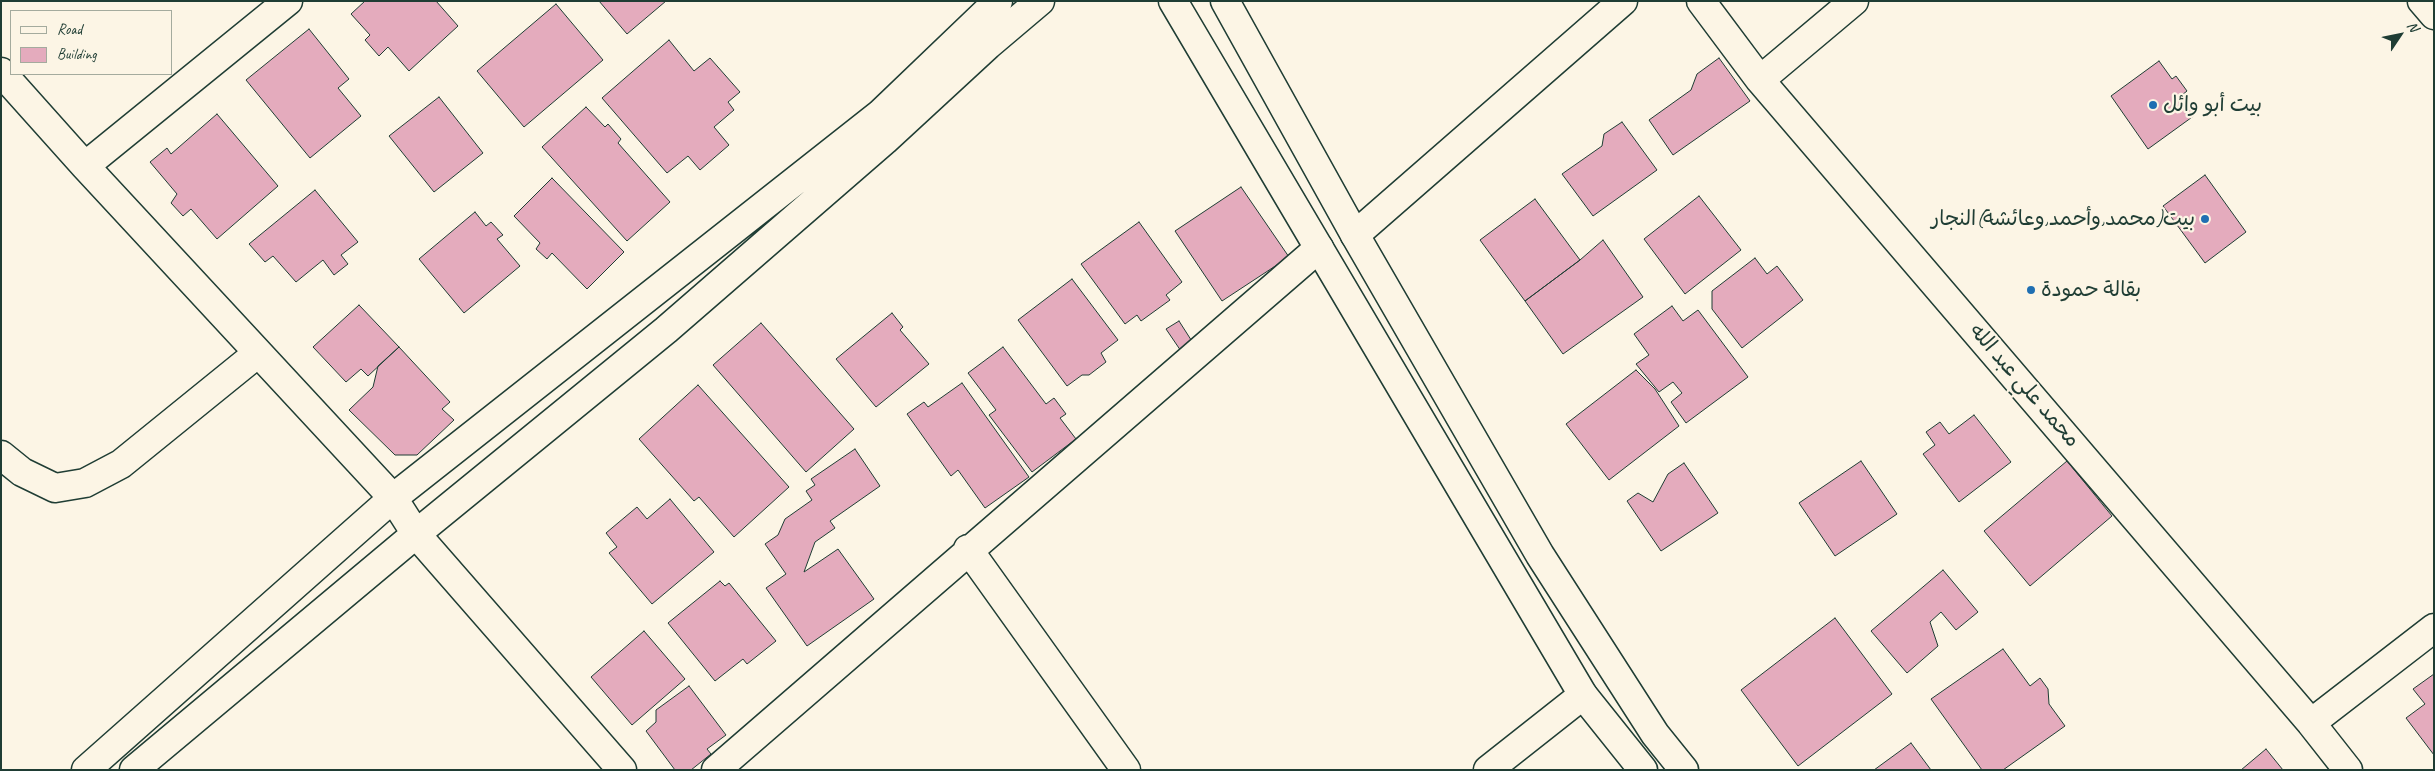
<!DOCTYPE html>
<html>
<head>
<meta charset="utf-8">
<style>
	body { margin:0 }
	#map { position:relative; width:2435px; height:771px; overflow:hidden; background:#fcf5e5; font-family:Caveat,sans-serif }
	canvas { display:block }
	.frame { position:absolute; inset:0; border:2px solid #1f3d34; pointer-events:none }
	.legend { position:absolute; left:10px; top:10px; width:162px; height:65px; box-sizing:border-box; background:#fcf5e5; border:1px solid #a4ab9e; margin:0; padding:6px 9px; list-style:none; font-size:15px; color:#1f3d34 }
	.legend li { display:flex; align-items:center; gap:10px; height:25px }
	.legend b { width:25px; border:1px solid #a4ab9e }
	.north { position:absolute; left:2375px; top:10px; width:50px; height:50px; -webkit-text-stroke:4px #fcf5e5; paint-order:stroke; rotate:56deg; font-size:14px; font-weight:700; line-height:20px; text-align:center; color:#1f3d34 }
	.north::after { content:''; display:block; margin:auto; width:18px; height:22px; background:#1f3d34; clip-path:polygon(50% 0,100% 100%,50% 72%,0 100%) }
</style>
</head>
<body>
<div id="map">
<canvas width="2435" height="771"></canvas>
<div class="frame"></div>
<ul class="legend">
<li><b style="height:6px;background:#fcf5e5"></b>Road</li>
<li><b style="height:14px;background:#e4abbd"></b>Building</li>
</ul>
<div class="north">N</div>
</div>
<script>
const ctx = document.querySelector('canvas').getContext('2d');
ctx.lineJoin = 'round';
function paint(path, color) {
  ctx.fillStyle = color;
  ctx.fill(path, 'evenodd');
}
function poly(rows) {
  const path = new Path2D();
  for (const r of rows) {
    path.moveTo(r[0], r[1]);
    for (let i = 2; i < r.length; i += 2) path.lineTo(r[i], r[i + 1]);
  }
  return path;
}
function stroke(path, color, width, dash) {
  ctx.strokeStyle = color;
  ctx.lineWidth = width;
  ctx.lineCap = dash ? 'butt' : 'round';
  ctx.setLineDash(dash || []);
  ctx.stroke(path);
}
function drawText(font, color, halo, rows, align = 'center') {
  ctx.font = font + ' Caveat,"Playpen Sans Arabic",sans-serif';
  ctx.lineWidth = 4.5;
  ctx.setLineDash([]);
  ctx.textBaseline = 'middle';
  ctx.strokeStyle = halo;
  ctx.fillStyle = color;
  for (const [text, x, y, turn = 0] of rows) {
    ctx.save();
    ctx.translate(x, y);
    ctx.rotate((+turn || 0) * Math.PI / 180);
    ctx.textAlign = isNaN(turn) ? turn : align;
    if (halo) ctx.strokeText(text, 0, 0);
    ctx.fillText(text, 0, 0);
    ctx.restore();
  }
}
const building = poly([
	[365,1,436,1,458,26,409,71,388,47,379,56,365,40,370,35,351,14,365,1],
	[599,1,666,1,627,34,599,1],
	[556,4,603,60,524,127,477,71,556,4],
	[309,29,349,79,338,88,361,116,310,158,246,80,309,29],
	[669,40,694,71,710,58,740,92,728,102,734,110,714,127,729,145,700,170,688,156,667,173,602,98,669,40],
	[1719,58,1750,101,1673,155,1649,120,1691,90,1697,74,1719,58],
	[2159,61,2172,79,2176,76,2187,91,2182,95,2195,115,2148,149,2111,96,2159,61],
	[439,97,483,153,434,192,389,136,439,97],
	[586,107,605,127,608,124,621,139,618,143,670,202,627,241,542,147,586,107],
	[217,114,278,186,217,239,191,209,183,216,171,203,177,194,150,162,167,148,171,154,217,114],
	[1622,122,1657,170,1593,216,1562,174,1602,146,1604,134,1622,122],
	[2205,175,2246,232,2205,263,2163,206,2205,175],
	[552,178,624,252,587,289,552,253,547,259,536,249,540,243,514,216,552,178],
	[1241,187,1289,257,1222,301,1175,231,1241,187],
	[315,190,358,242,341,255,348,264,334,275,323,260,296,282,273,256,265,262,249,244,315,190],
	[1699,196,1741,250,1685,294,1644,239,1699,196],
	[1535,199,1580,260,1525,301,1480,240,1535,199],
	[475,212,486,226,491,222,503,235,497,239,520,266,464,313,419,259,475,212],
	[1139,222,1182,282,1166,295,1170,300,1141,321,1137,315,1125,324,1081,264,1139,222],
	[1603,240,1643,297,1563,354,1525,301,1580,260,1603,240],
	[1755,258,1767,274,1777,266,1803,300,1742,348,1712,309,1712,291,1755,258],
	[1072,279,1118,340,1101,353,1106,362,1089,375,1082,375,1067,386,1018,320,1072,279],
	[359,305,399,347,368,376,361,369,346,382,313,347,359,305],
	[1672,306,1683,321,1698,310,1748,377,1686,423,1671,402,1682,393,1673,382,1659,392,1636,364,1649,355,1634,334,1672,306],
	[892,313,903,327,900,330,929,364,876,407,836,359,892,313],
	[1179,321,1195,346,1183,354,1166,329,1179,321],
	[761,323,854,429,806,472,713,365,761,323],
	[399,347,450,402,442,409,454,420,417,455,395,455,349,410,373,387,378,366,399,347],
	[1003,347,1046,404,1054,398,1066,414,1060,418,1076,439,1032,472,989,415,996,410,968,373,1003,347],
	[1636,370,1655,389,1679,426,1609,480,1566,424,1636,370],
	[962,383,1029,477,985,508,958,470,951,476,907,414,924,402,928,407,962,383],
	[698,385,789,487,734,537,699,497,694,501,639,439,698,385],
	[1974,415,2011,462,1959,502,1923,454,1935,445,1926,432,1940,422,1949,434,1974,415],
	[855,449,880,486,830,521,835,528,815,542,804,572,838,549,874,599,807,646,766,588,786,574,765,544,778,535,785,519,812,500,806,491,815,485,811,479,855,449],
	[1861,461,1897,514,1835,556,1799,503,1861,461],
	[2067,461,2112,516,2030,586,1984,531,2067,461],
	[1684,463,1718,513,1661,551,1627,501,1638,493,1653,502,1668,474,1684,463],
	[670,499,714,552,652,604,609,553,617,547,606,533,637,507,647,519,670,499],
	[1943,570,1978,612,1956,630,1941,612,1930,622,1938,646,1907,673,1871,631,1943,570],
	[720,581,725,586,729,583,776,641,747,664,743,659,715,681,668,623,720,581],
	[1835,618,1892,694,1798,766,1741,690,1835,618],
	[644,631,685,679,632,725,591,677,644,631],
	[2003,649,2030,686,2040,678,2048,689,2049,704,2065,726,2003,770,1982,770,1931,699,2003,649],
	[2434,674,2434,755,2406,718,2425,704,2413,689,2434,674],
	[689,686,726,735,707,749,711,754,691,770,675,770,646,731,656,722,656,710,689,686],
	[1911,743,1931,770,1874,770,1911,743],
	[2266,749,2283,770,2241,770,2266,749]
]);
paint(building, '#e4abbd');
stroke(building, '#1f3d34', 1);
const minor = poly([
	[1701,1,1760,80,2311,723,2348,770],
	[2422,1,2434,15],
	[1,72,85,166,393,498,416,534,622,770],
	[1760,80,1854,1],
	[85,166,288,1],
	[1355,235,1623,1],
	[1,455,22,472,55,488,85,483,121,464,258,353],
	[968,549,1126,770],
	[2311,723,2434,628],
	[86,770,393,498,880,114,998,1],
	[134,770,416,534,666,330,885,140,988,45,1040,1],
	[716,770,1319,248],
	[1488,770,1583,695]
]);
const tertiary = poly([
	[1173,1,1583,695,1643,770],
	[1225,1,1355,235,1540,555,1655,734,1684,770]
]);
stroke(minor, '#1f3d34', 31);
stroke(tertiary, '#1f3d34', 31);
stroke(minor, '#fcf5e5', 28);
stroke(tertiary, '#fcf5e5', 28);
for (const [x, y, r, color] of [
	[2153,105,5,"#1f6fb2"],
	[2205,219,5,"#1f6fb2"],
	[2031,290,5,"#1f6fb2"]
]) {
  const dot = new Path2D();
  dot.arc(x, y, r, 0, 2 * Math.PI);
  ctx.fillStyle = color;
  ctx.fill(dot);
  stroke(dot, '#fcf5e5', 2);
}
drawText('21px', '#1f3d34', '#fcf5e5', [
	["بيت أبو وائل",2163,105],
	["بيت(محمد,وأحمد,وعائشة)النجار",2195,219,"right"],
	["بقالة حمودة",2041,290]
], 'left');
drawText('21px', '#1f3d34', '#fcf5e5', [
	["محمد علي عبد الله",2024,386,49]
]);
</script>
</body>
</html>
